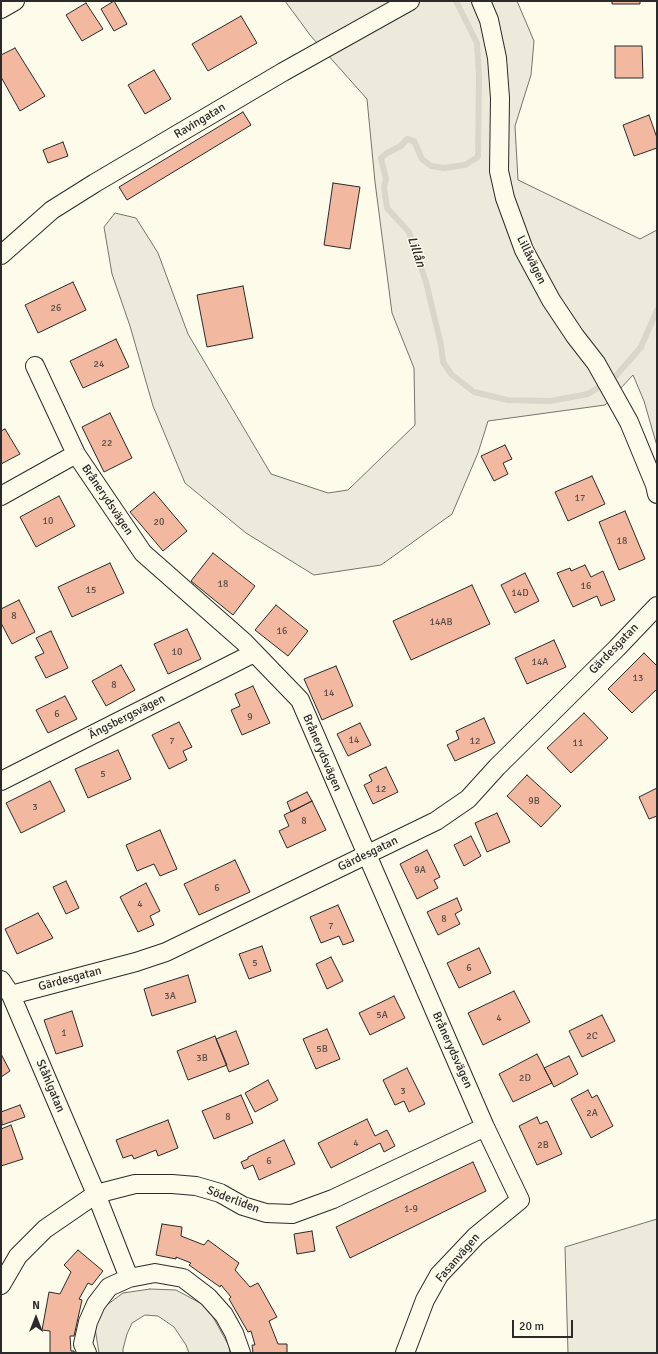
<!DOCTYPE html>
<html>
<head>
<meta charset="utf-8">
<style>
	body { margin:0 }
	#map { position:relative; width:658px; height:1354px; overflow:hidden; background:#fdfbea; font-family:Signika,sans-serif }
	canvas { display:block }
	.frame { position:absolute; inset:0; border:2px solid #2b2b2b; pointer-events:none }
	.north { position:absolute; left:16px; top:1298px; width:40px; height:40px; -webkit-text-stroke:3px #fdfbea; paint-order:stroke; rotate:0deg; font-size:11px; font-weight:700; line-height:16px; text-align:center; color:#2b2b2b }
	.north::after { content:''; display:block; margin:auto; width:14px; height:18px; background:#2b2b2b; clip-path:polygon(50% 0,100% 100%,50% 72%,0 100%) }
	.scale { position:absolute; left:512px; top:1320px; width:61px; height:18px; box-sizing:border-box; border:2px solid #2b2b2b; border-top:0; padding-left:5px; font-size:12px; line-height:14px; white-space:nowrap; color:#2b2b2b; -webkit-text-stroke:3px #fdfbea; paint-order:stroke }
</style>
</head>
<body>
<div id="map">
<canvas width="658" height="1354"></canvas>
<div class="frame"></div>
<div class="north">N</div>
<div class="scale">20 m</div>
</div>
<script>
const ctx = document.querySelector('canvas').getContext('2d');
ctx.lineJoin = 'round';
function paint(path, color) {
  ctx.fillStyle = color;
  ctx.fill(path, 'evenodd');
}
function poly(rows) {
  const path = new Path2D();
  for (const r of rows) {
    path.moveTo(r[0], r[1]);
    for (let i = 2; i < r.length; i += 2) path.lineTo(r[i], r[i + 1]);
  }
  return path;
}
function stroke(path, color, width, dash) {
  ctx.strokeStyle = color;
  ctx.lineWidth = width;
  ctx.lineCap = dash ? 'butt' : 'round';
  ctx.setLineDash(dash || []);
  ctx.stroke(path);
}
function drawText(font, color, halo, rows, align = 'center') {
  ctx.font = font + ' Signika,sans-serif';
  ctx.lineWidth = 3;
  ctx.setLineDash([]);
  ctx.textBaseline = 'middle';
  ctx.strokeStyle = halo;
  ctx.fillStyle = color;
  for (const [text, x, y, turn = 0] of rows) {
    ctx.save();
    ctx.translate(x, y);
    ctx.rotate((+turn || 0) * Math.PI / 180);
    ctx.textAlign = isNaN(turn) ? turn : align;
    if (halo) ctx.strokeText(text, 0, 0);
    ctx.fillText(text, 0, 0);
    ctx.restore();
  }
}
const green = poly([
	[285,1,517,1,534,41,531,75,515,126,518,180,640,239,657,230,657,446,644,401,633,375,605,405,488,421,478,453,452,514,381,565,314,575,246,533,185,483,153,406,130,326,112,274,104,227,115,213,136,218,158,253,188,334,271,474,328,493,348,490,415,425,414,368,392,313,375,182,367,99,310,35,285,1],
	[657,1219,657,1353,568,1353,565,1247,657,1219],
	[150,1289,176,1290,202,1304,213,1317,229,1346,230,1353,189,1353,186,1345,174,1327,158,1316,145,1315,132,1323,127,1334,123,1349,123,1353,99,1353,95,1328,104,1307,123,1293,150,1289]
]);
paint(green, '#ecebdb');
stroke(green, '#74746e', 1);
stroke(poly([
	[456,1,477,43,479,77,478,157,465,165,444,168,431,166,422,159,414,141,407,139,401,146,387,153,381,158,386,179,384,187,387,208,409,232,426,282,441,345,443,362,452,375,474,392,508,400,550,401,588,394,615,377,641,347,657,310]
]), '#d8d7c9', 6);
const building = poly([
	[114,1,127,24,114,31,101,9,114,1],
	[612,1,640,1,640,4,612,4,612,1],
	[86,3,103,29,82,41,66,15,86,3],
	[241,16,257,43,208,71,192,44,241,16],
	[615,46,642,46,643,78,615,78,615,46],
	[15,48,45,96,20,111,1,77,1,55,15,48],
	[154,70,171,99,145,114,128,85,154,70],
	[243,112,251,125,127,200,119,187,243,112],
	[649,115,657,138,657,148,634,156,623,125,649,115],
	[63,142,68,156,48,163,43,150,63,142],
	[333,183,360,187,350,249,324,245,333,183],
	[73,282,86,310,38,333,25,305,73,282],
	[243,286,253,338,207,347,197,295,243,286],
	[116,339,129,367,83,388,70,361,116,339],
	[110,413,132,458,104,472,82,427,110,413],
	[5,429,20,454,1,464,1,431,5,429],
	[505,445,512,459,503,463,508,474,494,481,481,456,505,445],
	[592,476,605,504,568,521,555,492,592,476],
	[154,492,187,531,163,551,130,512,154,492],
	[59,496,75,526,36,547,20,517,59,496],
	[625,511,645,559,619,570,599,522,625,511],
	[213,553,255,586,233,615,191,581,213,553],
	[110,563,124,593,72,617,58,587,110,563],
	[585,565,591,577,603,571,615,600,601,606,597,596,573,607,557,573,570,568,571,571,585,565],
	[525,573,539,601,515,613,501,585,525,573],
	[472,585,490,624,411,660,393,621,472,585],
	[19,600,35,632,12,644,1,623,1,609,19,600],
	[276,605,308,631,288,656,255,630,276,605],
	[187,629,201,659,168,674,154,644,187,629],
	[51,631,68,668,46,678,35,657,44,653,36,638,51,631],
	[554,640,566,667,527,684,515,658,554,640],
	[644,653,657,666,657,689,632,713,608,689,644,653],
	[121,665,135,690,106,706,92,681,121,665],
	[336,666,353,706,322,720,304,679,336,666],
	[253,686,270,723,242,735,231,710,240,706,235,694,253,686],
	[65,696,77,719,48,733,36,710,65,696],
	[584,713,608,738,571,773,547,748,584,713],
	[484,718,495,743,455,761,447,745,459,739,456,731,484,718],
	[179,722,192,747,183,751,187,760,169,769,152,735,179,722],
	[360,723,371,745,348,756,337,734,360,723],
	[118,750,131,779,88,798,75,769,118,750],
	[386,767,398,792,373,804,364,785,372,781,369,775,386,767],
	[527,775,561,806,541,827,507,796,527,775],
	[50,781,65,811,21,833,6,803,50,781],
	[657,788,657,816,649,819,639,797,657,788],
	[307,792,312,801,291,812,287,802,307,792],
	[312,801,326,830,287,848,279,831,289,826,284,815,312,801],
	[497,813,510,842,487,852,475,823,497,813],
	[160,830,177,869,160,876,154,864,137,871,126,845,160,830],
	[471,836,481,856,464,866,454,845,471,836],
	[427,850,440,877,434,880,438,888,417,899,400,864,427,850],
	[235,860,250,892,199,915,184,884,235,860],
	[66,881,79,908,66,914,53,887,66,881],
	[146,883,160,911,150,916,154,925,138,932,120,897,146,883],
	[457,898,462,910,455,914,460,924,438,935,427,912,457,898],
	[338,905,354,941,343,945,339,936,321,943,310,917,338,905],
	[38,913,53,938,17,954,5,929,38,913],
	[262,946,271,971,249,979,239,954,262,946],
	[479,948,491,973,459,988,447,963,479,948],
	[331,957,343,981,327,989,316,964,331,957],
	[188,975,196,1002,152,1016,144,989,188,975],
	[514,991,530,1022,483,1045,468,1013,514,991],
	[394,996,405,1018,370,1035,359,1013,394,996],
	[72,1011,83,1046,56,1054,44,1020,72,1011],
	[602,1015,615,1041,582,1057,569,1031,602,1015],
	[327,1029,340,1059,316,1069,303,1039,327,1029],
	[236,1031,249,1064,229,1072,216,1039,236,1031],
	[215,1036,227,1065,188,1080,177,1051,215,1036],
	[1,1054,10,1071,1,1077,1,1054],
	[537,1054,552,1083,513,1102,499,1074,537,1054],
	[569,1056,578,1074,554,1087,544,1068,569,1056],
	[407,1068,425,1104,409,1112,404,1101,395,1105,383,1080,407,1068],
	[268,1080,278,1100,255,1112,245,1093,268,1080],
	[588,1090,592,1098,597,1095,613,1126,591,1138,571,1099,588,1090],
	[241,1095,253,1123,214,1139,202,1111,241,1095],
	[20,1105,25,1117,2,1125,1,1112,20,1105],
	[537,1117,540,1124,547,1121,562,1154,537,1165,519,1126,537,1117],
	[367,1119,375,1136,387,1130,395,1146,384,1152,380,1143,331,1168,318,1143,367,1119],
	[168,1120,178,1148,158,1156,156,1150,134,1159,132,1155,123,1158,116,1140,168,1120],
	[11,1125,23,1159,1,1166,1,1129,11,1125],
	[284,1140,295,1164,259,1180,253,1165,244,1169,241,1162,248,1159,248,1157,284,1140],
	[473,1162,486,1191,350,1258,336,1227,473,1162],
	[162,1224,182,1227,181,1236,204,1245,208,1240,239,1263,235,1270,250,1287,258,1283,277,1317,269,1321,278,1344,287,1344,287,1353,253,1353,252,1345,255,1345,251,1331,248,1332,229,1299,231,1297,221,1285,220,1287,189,1265,191,1263,176,1257,176,1259,156,1255,162,1224],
	[312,1231,315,1251,297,1254,294,1234,312,1231],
	[78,1250,103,1271,92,1285,88,1283,79,1299,82,1300,74,1336,70,1336,71,1351,74,1351,74,1353,50,1353,50,1331,42,1330,49,1292,60,1294,71,1272,64,1265,78,1250]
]);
paint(building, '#f2b8a0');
stroke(building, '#2b2b2b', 1);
const minor = poly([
	[481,1,489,20,497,58,500,98,499,171,505,198,524,250,551,300,575,336,596,363,629,422,655,485,657,494],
	[1,9,15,1],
	[1,255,52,210,95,183,283,72,410,1],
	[35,366,76,454,143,553,244,642,300,700,485,1127,520,1200,476,1236,439,1275,425,1300,405,1353],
	[1,496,76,454],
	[1,781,254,653],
	[1,980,11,995,96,1194,129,1278],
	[11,995,136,962,166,952,436,821,468,799,497,767,617,648,657,606],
	[1,1285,18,1256,45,1229,96,1194,135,1184,172,1184,196,1186,220,1193,243,1206,266,1213,292,1214,333,1199,485,1127],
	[87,1353,83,1344,88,1322,96,1304,109,1287,129,1278,155,1273,183,1278,208,1297,224,1315,234,1333,241,1353]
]);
stroke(minor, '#2b2b2b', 20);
stroke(minor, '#fdfbea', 18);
drawText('10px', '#5d4e48', null, [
	["26",56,308],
	["24",99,364],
	["22",107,443],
	["17",580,498],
	["10",48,521],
	["20",159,522],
	["18",622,541],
	["18",223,584],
	["16",586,586],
	["15",91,590],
	["14D",520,593],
	["8",14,616],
	["14AB",441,622],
	["16",282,631],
	["10",177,652],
	["14A",540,662],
	["13",638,678],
	["8",114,685],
	["14",329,693],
	["6",57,714],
	["9",250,717],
	["14",354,740],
	["7",172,741],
	["12",475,741],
	["11",578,743],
	["5",103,774],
	["12",381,789],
	["9B",534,801],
	["3",35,807],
	["8",304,821],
	["9A",420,870],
	["6",217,888],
	["4",140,904],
	["8",444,919],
	["7",331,926],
	["5",255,963],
	["6",469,968],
	["3A",170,996],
	["5A",382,1015],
	["4",499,1018],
	["1",64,1033],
	["2C",592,1036],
	["5B",322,1049],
	["3B",202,1058],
	["2D",525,1078],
	["3",403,1091],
	["2A",592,1113],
	["8",228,1117],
	["4",356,1143],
	["2B",543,1145],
	["6",269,1161],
	["1-9",411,1209]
]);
drawText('12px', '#2b2b2b', '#fdfbea', [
	["Ravingatan",200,121,-31],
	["Lillåvägen",531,260,64],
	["Brånerydsvägen",107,500,56],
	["Gärdesgatan",614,649,-46],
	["Ängsbergsvägen",127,717,-27],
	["Brånerydsvägen",322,753,67],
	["Gärdesgatan",368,854,-26],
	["Gärdesgatan",70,979,-15],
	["Brånerydsvägen",452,1050,66],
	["Ståhlgatan",50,1086,67],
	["Söderliden",233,1200,21],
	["Fasanvägen",458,1258,-49]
]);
drawText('italic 13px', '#2b2b2b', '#fdfbea', [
	["Lillån",416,252,71]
]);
</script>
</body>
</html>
